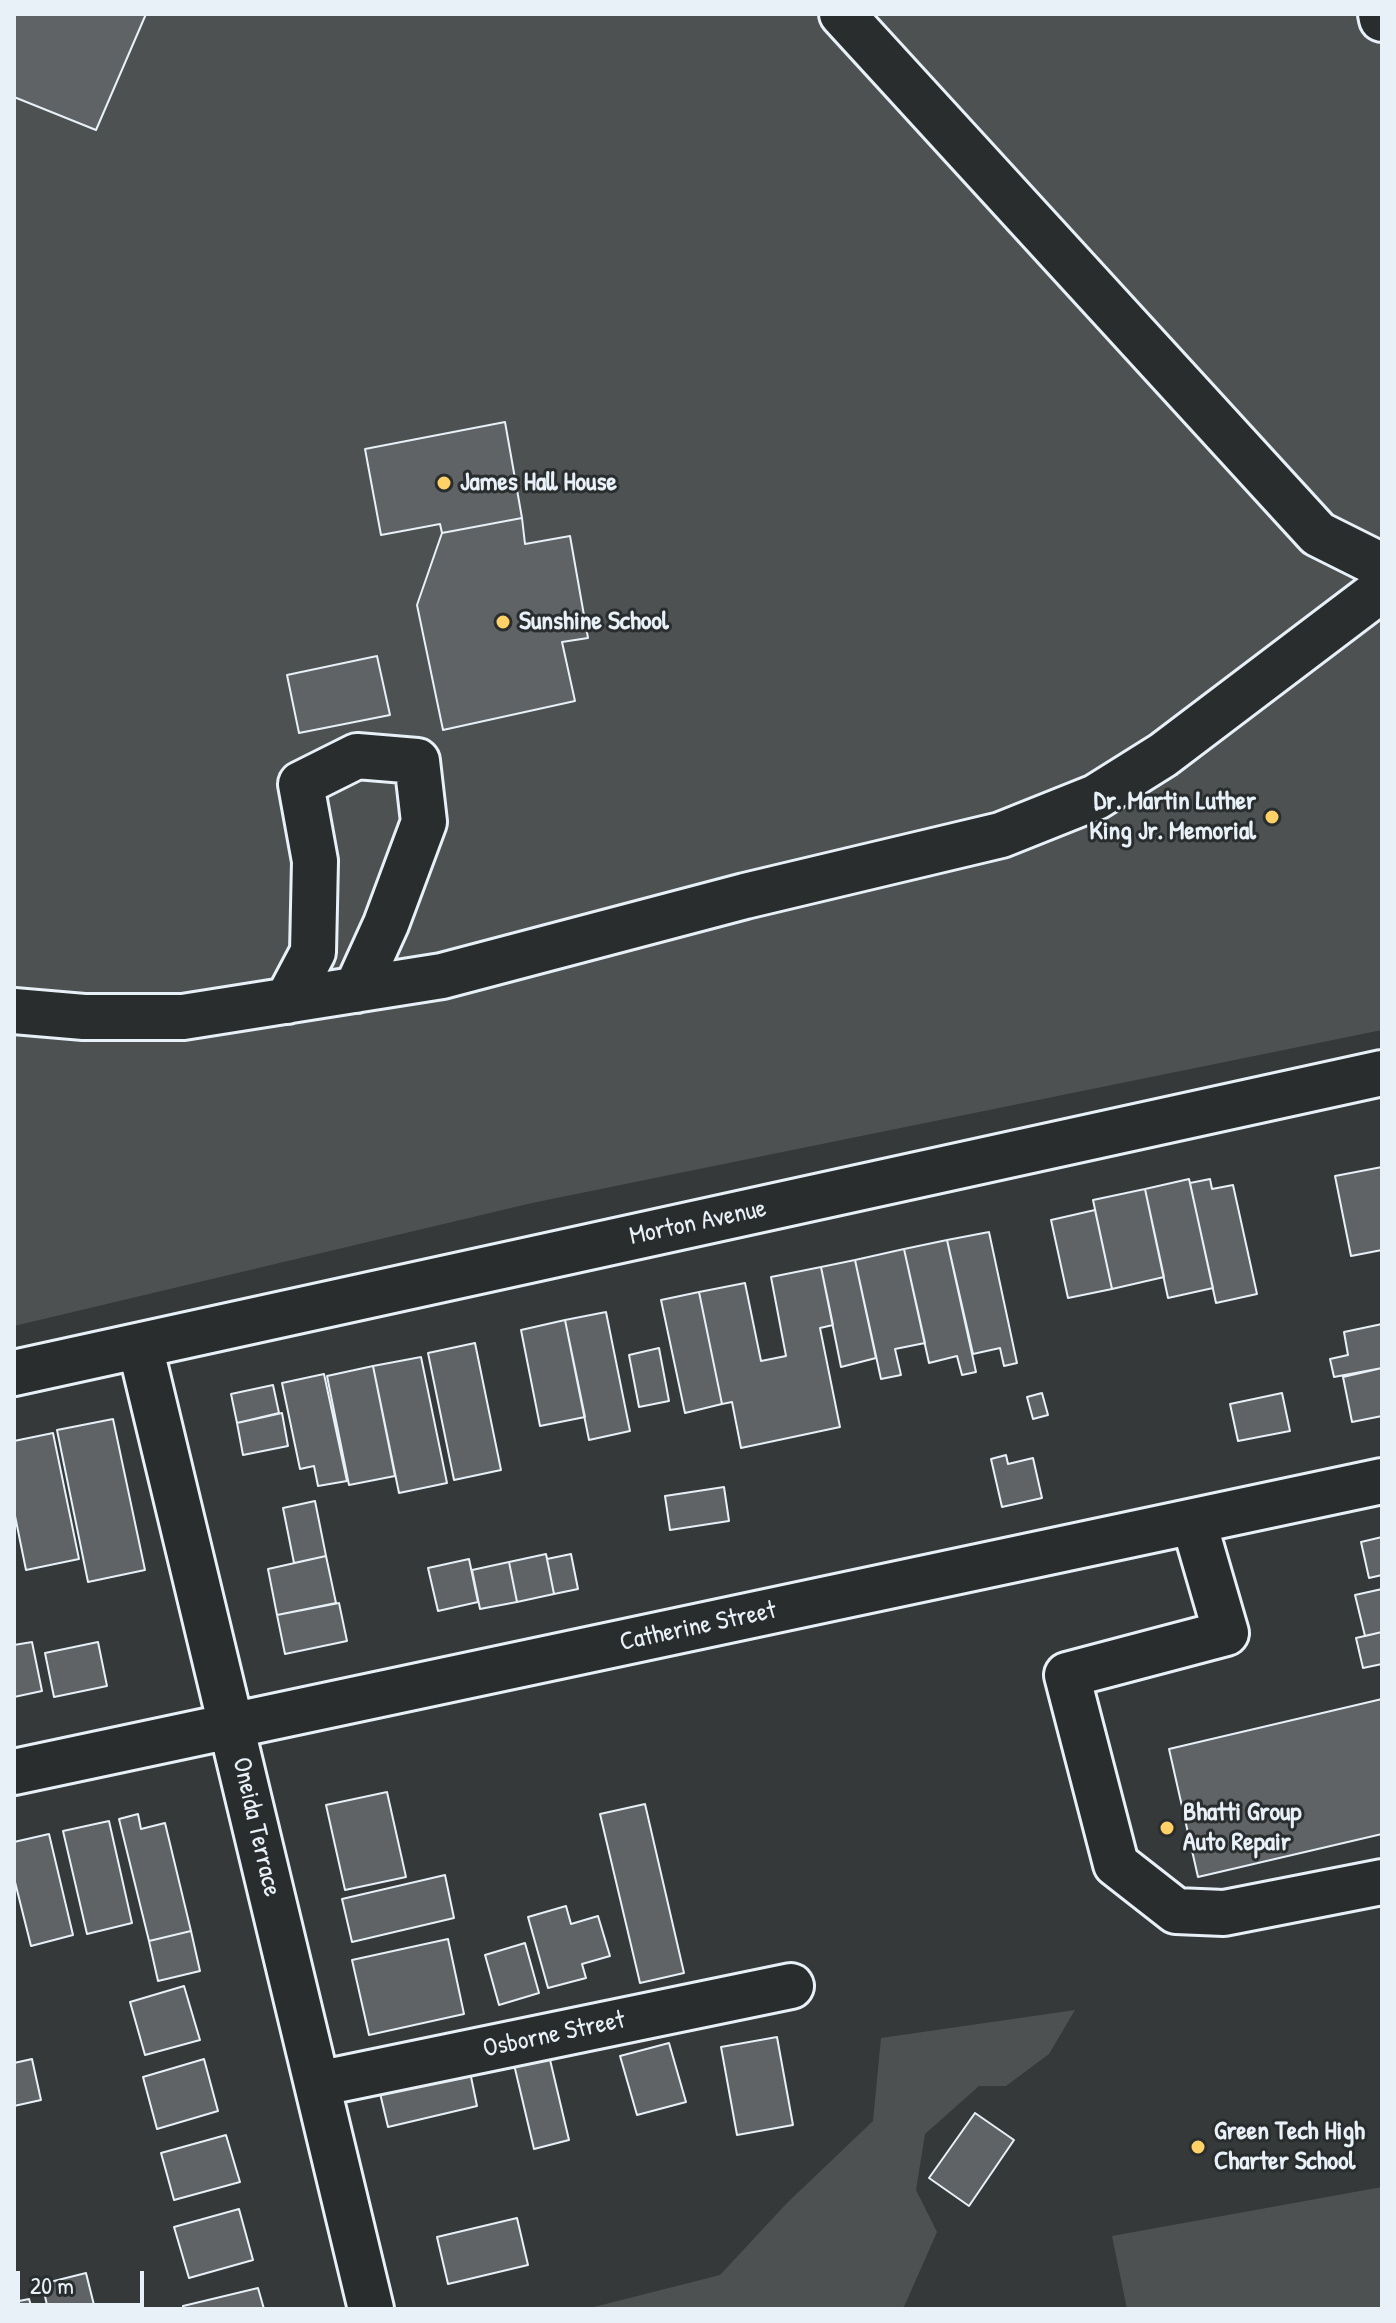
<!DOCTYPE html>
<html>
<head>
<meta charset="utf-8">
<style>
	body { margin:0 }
	#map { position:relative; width:1396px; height:2323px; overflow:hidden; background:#35393a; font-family:"Patrick Hand",sans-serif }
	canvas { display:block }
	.frame { position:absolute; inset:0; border:16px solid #e8f1f8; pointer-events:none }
	.scale { position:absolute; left:16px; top:2271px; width:128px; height:36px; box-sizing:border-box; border:4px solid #e8f1f8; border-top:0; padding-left:10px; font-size:24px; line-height:28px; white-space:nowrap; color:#e8f1f8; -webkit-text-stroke:6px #2a2d2e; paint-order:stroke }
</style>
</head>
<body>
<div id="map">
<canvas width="1396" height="2323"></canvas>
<div class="frame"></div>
<div class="scale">20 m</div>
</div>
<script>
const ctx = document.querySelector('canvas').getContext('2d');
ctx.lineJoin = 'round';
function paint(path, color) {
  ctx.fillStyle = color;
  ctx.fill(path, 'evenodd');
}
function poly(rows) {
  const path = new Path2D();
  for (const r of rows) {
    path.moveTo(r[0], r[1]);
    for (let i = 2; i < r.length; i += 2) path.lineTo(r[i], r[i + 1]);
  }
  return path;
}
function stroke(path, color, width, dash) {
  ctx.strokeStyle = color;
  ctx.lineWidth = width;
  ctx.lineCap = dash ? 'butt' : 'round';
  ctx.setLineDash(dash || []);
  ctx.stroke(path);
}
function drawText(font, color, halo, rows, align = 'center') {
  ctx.font = font + ' "Patrick Hand",sans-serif';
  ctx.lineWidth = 6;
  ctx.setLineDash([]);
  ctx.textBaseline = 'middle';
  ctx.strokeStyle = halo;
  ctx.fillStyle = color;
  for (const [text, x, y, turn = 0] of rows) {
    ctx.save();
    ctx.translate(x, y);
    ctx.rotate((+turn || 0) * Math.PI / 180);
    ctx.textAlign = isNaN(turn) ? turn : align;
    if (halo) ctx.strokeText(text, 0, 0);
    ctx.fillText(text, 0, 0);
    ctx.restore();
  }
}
paint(poly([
	[14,14,1382,14,1382,1030,532,1203,14,1326],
	[1075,2010,1049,2054,1006,2086,979,2086,925,2134,916,2190,937,2232,903,2309,586,2309,720,2275,787,2203,873,2121,881,2038],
	[1382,2187,1382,2309,1127,2309,1112,2236]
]), '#4d5152');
const building = poly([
	[14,14,146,14,96,130,14,97,14,14],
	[505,422,522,518,442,533,440,524,381,535,365,449,505,422],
	[522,518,525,544,570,536,588,638,562,642,575,701,443,730,417,605,442,533,522,518],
	[377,656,390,715,299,733,287,675,377,656],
	[1382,1167,1382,1250,1351,1256,1335,1176,1382,1167],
	[1189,1179,1213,1288,1168,1298,1145,1189,1189,1179],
	[1210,1179,1212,1189,1233,1185,1257,1294,1216,1303,1190,1183,1210,1179],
	[1145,1189,1164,1277,1112,1289,1093,1200,1145,1189],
	[1095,1210,1112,1289,1068,1298,1051,1220,1095,1210],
	[989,1232,1017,1363,1004,1366,1000,1348,973,1354,947,1240,989,1232],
	[947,1240,976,1372,962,1375,957,1356,929,1363,904,1249,947,1240],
	[904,1249,925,1343,895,1349,901,1375,881,1379,855,1260,904,1249],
	[855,1260,876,1358,841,1367,821,1267,855,1260],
	[821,1267,833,1325,820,1328,840,1427,741,1448,732,1402,722,1404,699,1292,745,1283,761,1361,786,1356,771,1277,821,1267],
	[699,1292,722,1404,685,1413,661,1300,699,1292],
	[606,1312,630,1431,589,1440,565,1320,606,1312],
	[565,1320,585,1417,540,1426,521,1330,565,1320],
	[1382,1324,1382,1368,1334,1377,1330,1359,1348,1355,1344,1332,1382,1324],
	[475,1343,501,1470,454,1480,428,1353,475,1343],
	[659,1348,669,1401,639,1407,629,1355,659,1348],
	[421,1357,447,1483,399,1493,373,1366,421,1357],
	[373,1366,395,1476,349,1485,327,1376,373,1366],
	[1382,1368,1382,1416,1352,1422,1343,1377,1382,1368],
	[324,1374,347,1481,318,1486,314,1466,300,1469,282,1383,324,1374],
	[273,1385,279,1413,237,1423,231,1394,273,1385],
	[1042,1393,1048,1415,1033,1419,1027,1397,1042,1393],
	[1282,1393,1290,1431,1238,1441,1230,1404,1282,1393],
	[282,1413,288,1446,243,1455,237,1423,282,1413],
	[113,1419,145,1570,88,1582,57,1430,113,1419],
	[53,1433,79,1559,26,1570,14,1511,14,1441,53,1433],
	[1006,1455,1008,1464,1033,1458,1042,1498,1002,1507,991,1459,1006,1455],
	[724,1487,729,1521,670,1530,665,1496,724,1487],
	[315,1501,326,1556,294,1563,283,1508,315,1501],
	[1382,1537,1382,1575,1369,1578,1361,1542,1382,1537],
	[546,1554,554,1594,517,1602,509,1562,546,1554],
	[571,1554,578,1589,554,1594,547,1559,571,1554],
	[326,1556,336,1603,277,1615,268,1569,326,1556],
	[469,1559,478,1602,438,1611,428,1568,469,1559],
	[509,1562,517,1602,480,1609,472,1570,509,1562],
	[1382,1589,1382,1632,1365,1636,1355,1595,1382,1589],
	[339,1603,347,1641,285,1654,277,1615,339,1603],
	[1382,1632,1382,1664,1363,1668,1356,1638,1382,1632],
	[32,1642,42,1691,14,1697,14,1645,32,1642],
	[98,1642,107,1686,54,1697,45,1653,98,1642],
	[1382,1699,1382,1834,1198,1877,1169,1749,1382,1699],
	[387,1792,406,1877,345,1890,326,1805,387,1792],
	[645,1804,684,1973,640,1983,600,1814,645,1804],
	[138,1814,141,1829,165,1823,191,1931,149,1941,119,1819,138,1814],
	[109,1821,132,1923,87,1934,63,1831,109,1821],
	[49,1834,73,1935,31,1946,14,1878,14,1842,49,1834],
	[445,1875,454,1918,352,1942,342,1899,445,1875],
	[566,1906,571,1924,598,1916,610,1956,582,1964,586,1978,548,1988,528,1917,566,1906],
	[191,1931,200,1971,158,1981,149,1941,191,1931],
	[448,1939,464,2014,369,2035,352,1960,448,1939],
	[525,1943,539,1993,499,2005,485,1955,525,1943],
	[184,1986,200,2040,145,2055,130,2002,184,1986],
	[777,2037,793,2125,737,2135,721,2047,777,2037],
	[669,2043,686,2102,637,2115,620,2056,669,2043],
	[547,2047,569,2140,534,2149,512,2056,547,2047],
	[32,2059,41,2100,14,2106,14,2063,32,2059],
	[204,2059,218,2111,157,2129,143,2077,204,2059],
	[469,2067,477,2106,388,2127,379,2089,469,2067],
	[975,2113,1014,2140,969,2206,929,2178,975,2113],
	[226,2135,240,2182,174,2200,161,2153,226,2135],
	[239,2209,253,2260,189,2278,174,2227,239,2209],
	[517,2218,528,2265,448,2284,437,2237,517,2218],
	[86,2273,95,2309,48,2309,42,2284,86,2273],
	[258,2288,264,2309,183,2309,183,2306,258,2288],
	[29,2299,32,2309,14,2309,14,2302,29,2299]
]);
paint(building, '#5f6365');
stroke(building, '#e8f1f8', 2);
const minor = poly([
	[842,14,1318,534,1382,566],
	[1381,14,1382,19],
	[287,1001,313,952,315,861,301,784,357,756,417,761,424,822,386,924,356,990],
	[14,1011,84,1017,183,1017,442,976,745,896,1001,835,1096,797,1163,755,1382,589],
	[140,1346,371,2309],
	[14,1373,1382,1073],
	[1194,1523,1226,1633,1067,1675,1116,1864,1176,1911,1224,1913,1382,1882],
	[14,1772,1382,1481],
	[317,2084,791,1986]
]);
stroke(minor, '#e8f1f8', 50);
stroke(minor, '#2a2d2e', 44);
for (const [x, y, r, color] of [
	[444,483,8,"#ffd166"],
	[503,622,8,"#ffd166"],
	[1272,817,8,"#ffd166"],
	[1167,1828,8,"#ffd166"],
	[1198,2147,8,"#ffd166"]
]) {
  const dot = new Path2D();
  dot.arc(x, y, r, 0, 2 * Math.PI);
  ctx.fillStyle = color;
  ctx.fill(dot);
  stroke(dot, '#2a2d2e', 3);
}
drawText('bold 26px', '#e8f1f8', '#2a2d2e', [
	["James Hall House",460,483],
	["Sunshine School",519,622],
	["Dr. Martin Luther",1256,802,"right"],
	["King Jr. Memorial",1256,832,"right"],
	["Bhatti Group",1183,1813],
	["Auto Repair",1183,1843],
	["Green Tech High",1214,2132],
	["Charter School",1214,2162]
], 'left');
drawText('26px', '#e8f1f8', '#2a2d2e', [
	["Morton Avenue",698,1223,-12],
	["Catherine Street",698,1627,-12],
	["Oneida Terrace",256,1827,77],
	["Osborne Street",554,2035,-12]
]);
</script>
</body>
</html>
